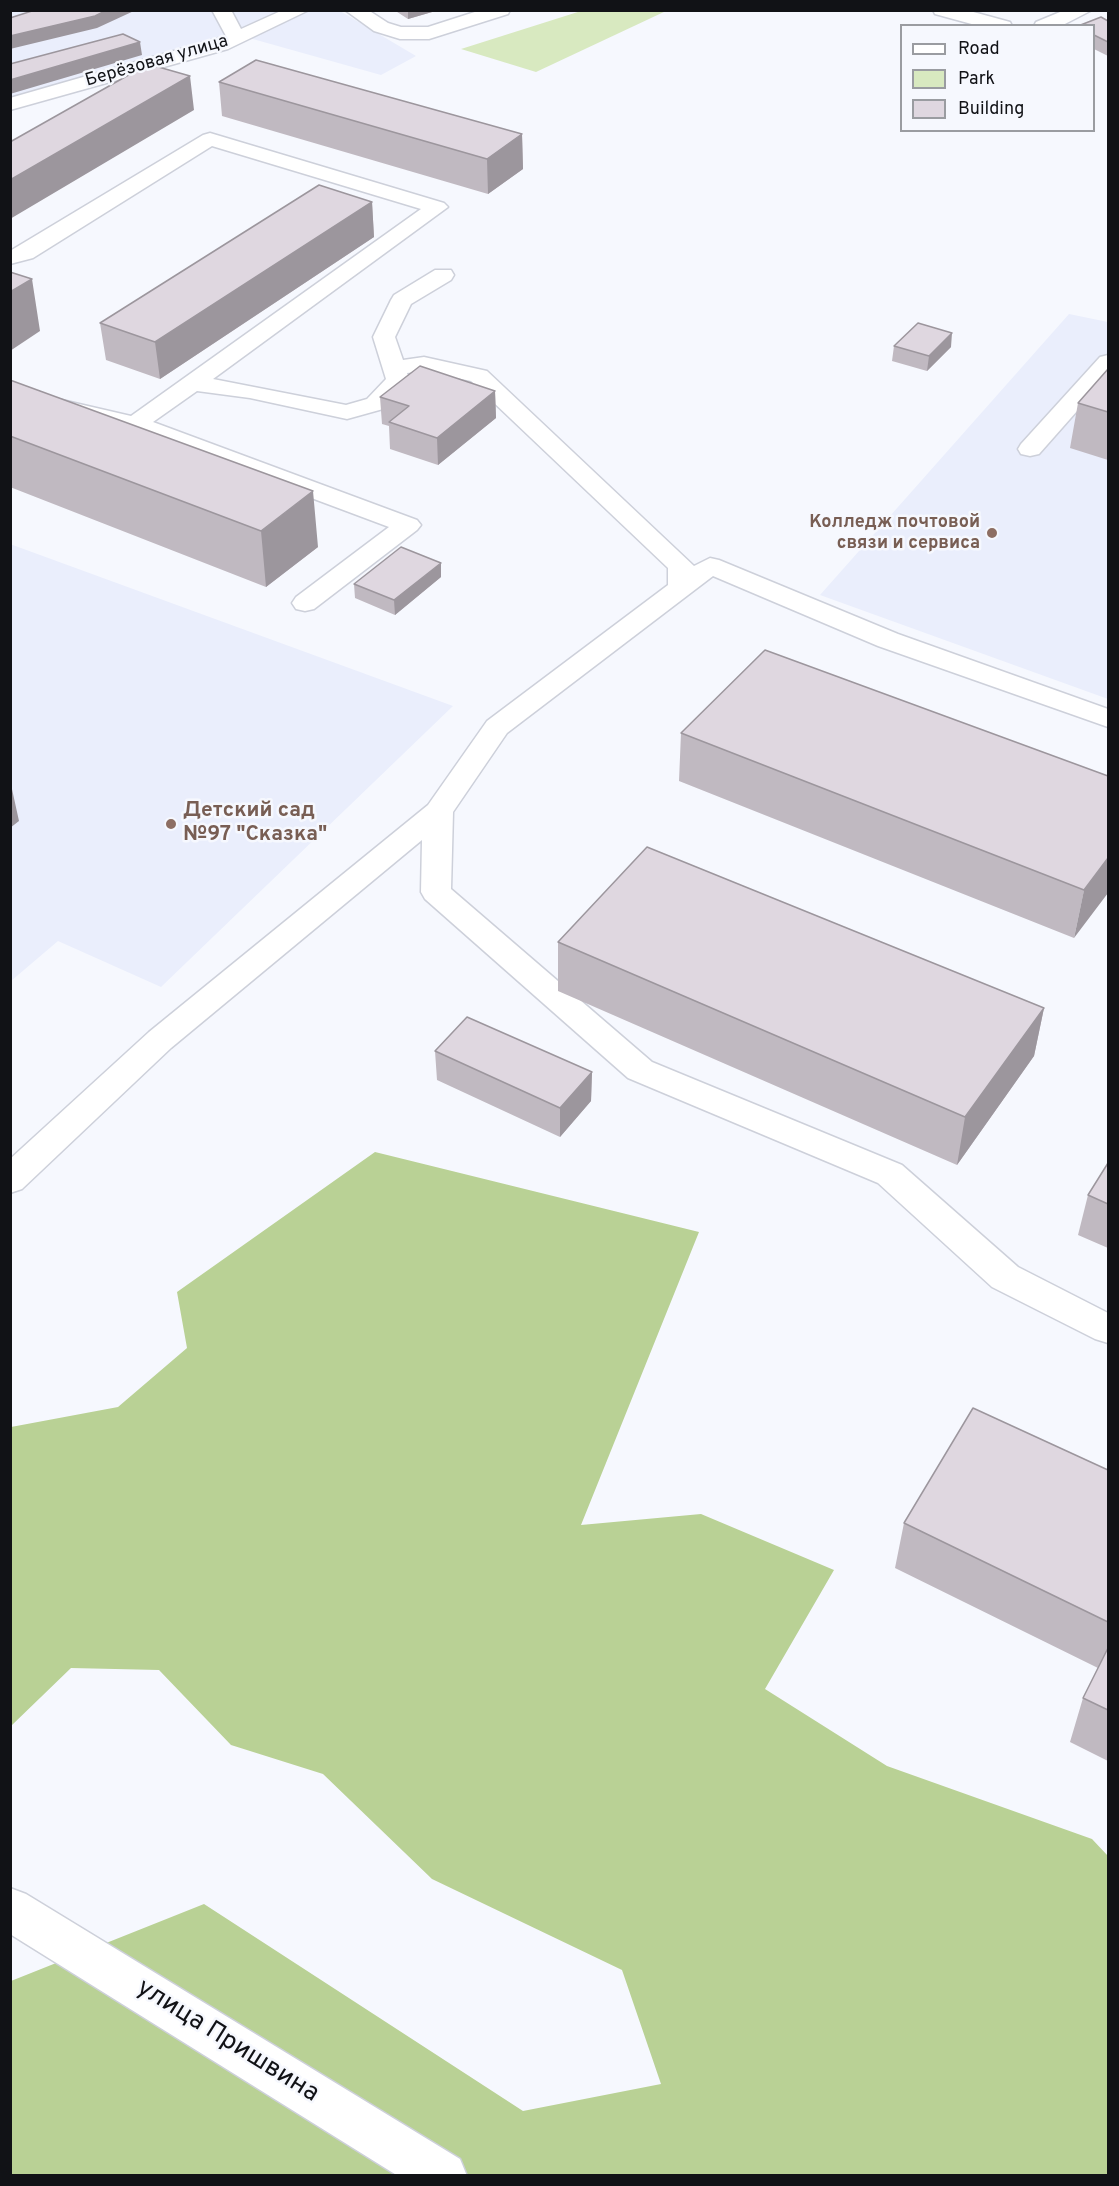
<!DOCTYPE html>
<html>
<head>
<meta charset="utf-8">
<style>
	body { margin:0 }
	#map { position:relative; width:1119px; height:2186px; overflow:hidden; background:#f6f8fe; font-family:Overpass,sans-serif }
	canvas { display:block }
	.frame { position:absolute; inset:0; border:12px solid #111216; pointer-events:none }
	.legend { position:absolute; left:900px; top:24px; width:195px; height:108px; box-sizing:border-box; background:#f6f8fe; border:2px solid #9a9ca1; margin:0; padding:8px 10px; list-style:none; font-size:18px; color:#111216 }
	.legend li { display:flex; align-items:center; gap:12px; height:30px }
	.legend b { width:30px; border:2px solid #9a9ca1 }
</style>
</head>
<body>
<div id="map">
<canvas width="1119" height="2186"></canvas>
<div class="frame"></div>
<ul class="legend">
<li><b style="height:8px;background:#fff"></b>Road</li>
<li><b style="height:16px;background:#d8e9c0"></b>Park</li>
<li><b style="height:16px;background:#dfd7e0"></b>Building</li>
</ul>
</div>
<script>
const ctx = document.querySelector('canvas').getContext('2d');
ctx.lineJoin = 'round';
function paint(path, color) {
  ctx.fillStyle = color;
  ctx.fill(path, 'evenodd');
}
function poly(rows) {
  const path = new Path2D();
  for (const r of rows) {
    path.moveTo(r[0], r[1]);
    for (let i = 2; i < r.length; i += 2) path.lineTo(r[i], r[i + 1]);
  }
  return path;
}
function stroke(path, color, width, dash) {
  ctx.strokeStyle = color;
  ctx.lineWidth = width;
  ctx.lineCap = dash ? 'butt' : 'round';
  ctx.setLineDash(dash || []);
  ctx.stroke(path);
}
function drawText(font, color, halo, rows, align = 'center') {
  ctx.font = font + ' Overpass,sans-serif';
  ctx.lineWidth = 5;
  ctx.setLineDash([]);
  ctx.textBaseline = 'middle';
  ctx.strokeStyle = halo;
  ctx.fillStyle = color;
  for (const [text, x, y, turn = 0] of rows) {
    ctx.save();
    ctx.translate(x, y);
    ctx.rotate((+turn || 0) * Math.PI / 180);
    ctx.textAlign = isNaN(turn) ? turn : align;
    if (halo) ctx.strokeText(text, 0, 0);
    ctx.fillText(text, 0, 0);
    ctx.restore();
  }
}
paint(poly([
	[11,11,340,11,416,56,381,75,235,34,11,97],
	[1069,314,1108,322,1108,699,820,595],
	[10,544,453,706,161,987,58,941,11,981]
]), '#eaeefc');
paint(poly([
	[581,11,666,11,536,72,461,49]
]), '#d8e9c0');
paint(poly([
	[375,1152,699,1232,581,1525,701,1514,834,1570,765,1689,887,1766,1092,1839,1108,1856,1108,2175,11,2175,11,1981,204,1904,523,2111,661,2084,622,1970,432,1879,323,1774,231,1745,159,1670,71,1668,11,1726,11,1427,118,1407,187,1348,177,1292]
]), '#b9d195');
const minor = poly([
	[212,10,231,10,241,29,283,10,309,10,228,49,10,110,10,98,226,36,212,10],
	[345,10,368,10,388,23,401,27,428,27,481,10,510,10,508,14,429,39,400,39,374,31,345,10],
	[933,10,966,10,1010,22,1012,26,979,26,935,14,933,10],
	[1065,10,1092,10,1061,26,1034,26,1036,22,1065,10],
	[210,133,444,203,448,207,213,379,346,405,367,399,386,379,373,337,391,300,394,295,435,270,451,270,454,275,451,280,411,304,395,337,403,360,424,357,487,371,694,566,710,558,719,560,898,634,1108,709,1108,727,878,646,713,576,507,733,453,812,451,889,652,1062,902,1165,1018,1267,1108,1313,1108,1343,1095,1339,992,1287,878,1183,628,1078,425,899,421,892,422,840,171,1048,22,1189,10,1193,10,1159,149,1032,428,805,487,721,668,585,668,568,471,381,424,371,407,373,410,380,383,409,347,419,250,398,197,391,153,422,417,520,421,525,417,530,314,609,305,611,296,609,292,603,296,597,389,527,127,429,10,402,10,388,131,416,421,209,212,146,33,258,10,264,10,251,203,135,210,133],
	[1108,355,1108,376,1039,454,1030,456,1021,454,1018,449,1021,444,1100,357,1108,355],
	[10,1888,26,1894,460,2159,467,2176,398,2176,10,1934,10,1888]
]);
stroke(minor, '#cdd0da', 3);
paint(minor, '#fff');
paint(poly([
	[394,10,439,10,408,19],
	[1108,21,1108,56,1094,49,1094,26],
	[219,82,522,134,523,169,488,194,222,116],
	[372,202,374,237,160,379,106,360,100,323],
	[894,346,951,347,927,371,892,361],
	[1108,369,1108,460,1070,448,1078,403],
	[10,380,318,547,266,587,10,487],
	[495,391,496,418,438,465,390,449,389,426,382,424,380,397],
	[441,577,395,615,355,598,354,584],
	[681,733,1108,776,1074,938,679,781],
	[558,942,1044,1008,1034,1056,957,1165,558,991],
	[435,1051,592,1072,591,1101,560,1137,437,1080],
	[1108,1163,1108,1248,1078,1235,1088,1195],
	[1108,1470,1108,1761,1070,1742,1083,1698,1098,1668,895,1568,904,1523]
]), '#c0b9c1');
paint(poly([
	[107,10,136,10,97,28,10,49,10,36],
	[408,10,439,10,408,19],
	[140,42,142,55,10,94,10,80],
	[190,76,194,110,10,219,10,180],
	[522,134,523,169,488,194,487,159],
	[372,202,374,237,160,379,155,342],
	[32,279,40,331,10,351,10,292],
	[952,333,951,347,927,371,929,356],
	[495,391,496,418,438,465,437,438],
	[313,491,318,547,266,587,261,531],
	[441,563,441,577,395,615,394,600],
	[10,780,19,821,10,828],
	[1108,858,1108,893,1074,938,1084,890],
	[1044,1008,1034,1056,957,1165,965,1117],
	[592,1072,591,1101,560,1137,560,1108]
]), '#9c969d');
const building = poly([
	[35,10,107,10,95,16,10,36,10,18,35,10],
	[1101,17,1108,21,1108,42,1094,35,1094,26,1078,26,1101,17],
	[123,34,140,42,10,80,10,64,123,34],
	[256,60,522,134,487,159,219,82,256,60],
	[148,64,190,76,10,180,10,142,148,64],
	[319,185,372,202,155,342,100,323,319,185],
	[10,272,32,279,10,292,10,272],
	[918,323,952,333,929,356,894,346,918,323],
	[420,366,495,391,437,438,389,422,409,406,380,397,420,366],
	[1108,369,1108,412,1078,403,1108,369],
	[10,380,313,491,261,531,10,436,10,380],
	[401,547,441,563,394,600,354,584,401,547],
	[765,650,1108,776,1108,858,1084,890,681,733,765,650],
	[647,847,1044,1008,965,1117,558,942,647,847],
	[467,1017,592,1072,560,1108,435,1051,467,1017],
	[1108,1163,1108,1204,1088,1195,1108,1163],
	[973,1408,1108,1470,1108,1622,904,1523,973,1408],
	[1108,1648,1108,1710,1083,1698,1108,1648]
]);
paint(building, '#dfd7e0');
stroke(building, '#9c969d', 1.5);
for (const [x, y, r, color] of [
	[992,533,6,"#8d6e63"],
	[171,824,6,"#8d6e63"]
]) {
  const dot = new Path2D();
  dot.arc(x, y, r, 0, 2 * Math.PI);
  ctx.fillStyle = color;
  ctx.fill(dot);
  stroke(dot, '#f6f8fe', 2);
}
drawText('18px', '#111216', '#f6f8fe', [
	["Берёзовая улица",157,62,-16]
]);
drawText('bold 18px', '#785e54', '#f6f8fe', [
	["Колледж почтовой",980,523],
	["связи и сервиса",980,544]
], 'right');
drawText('bold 21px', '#785e54', '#f6f8fe', [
	["Детский сад",183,812],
	["№97 \"Сказка\"",183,836]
], 'left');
drawText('26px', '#111216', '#f6f8fe', [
	["улица Пришвина",227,2042,32]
]);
</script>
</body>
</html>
